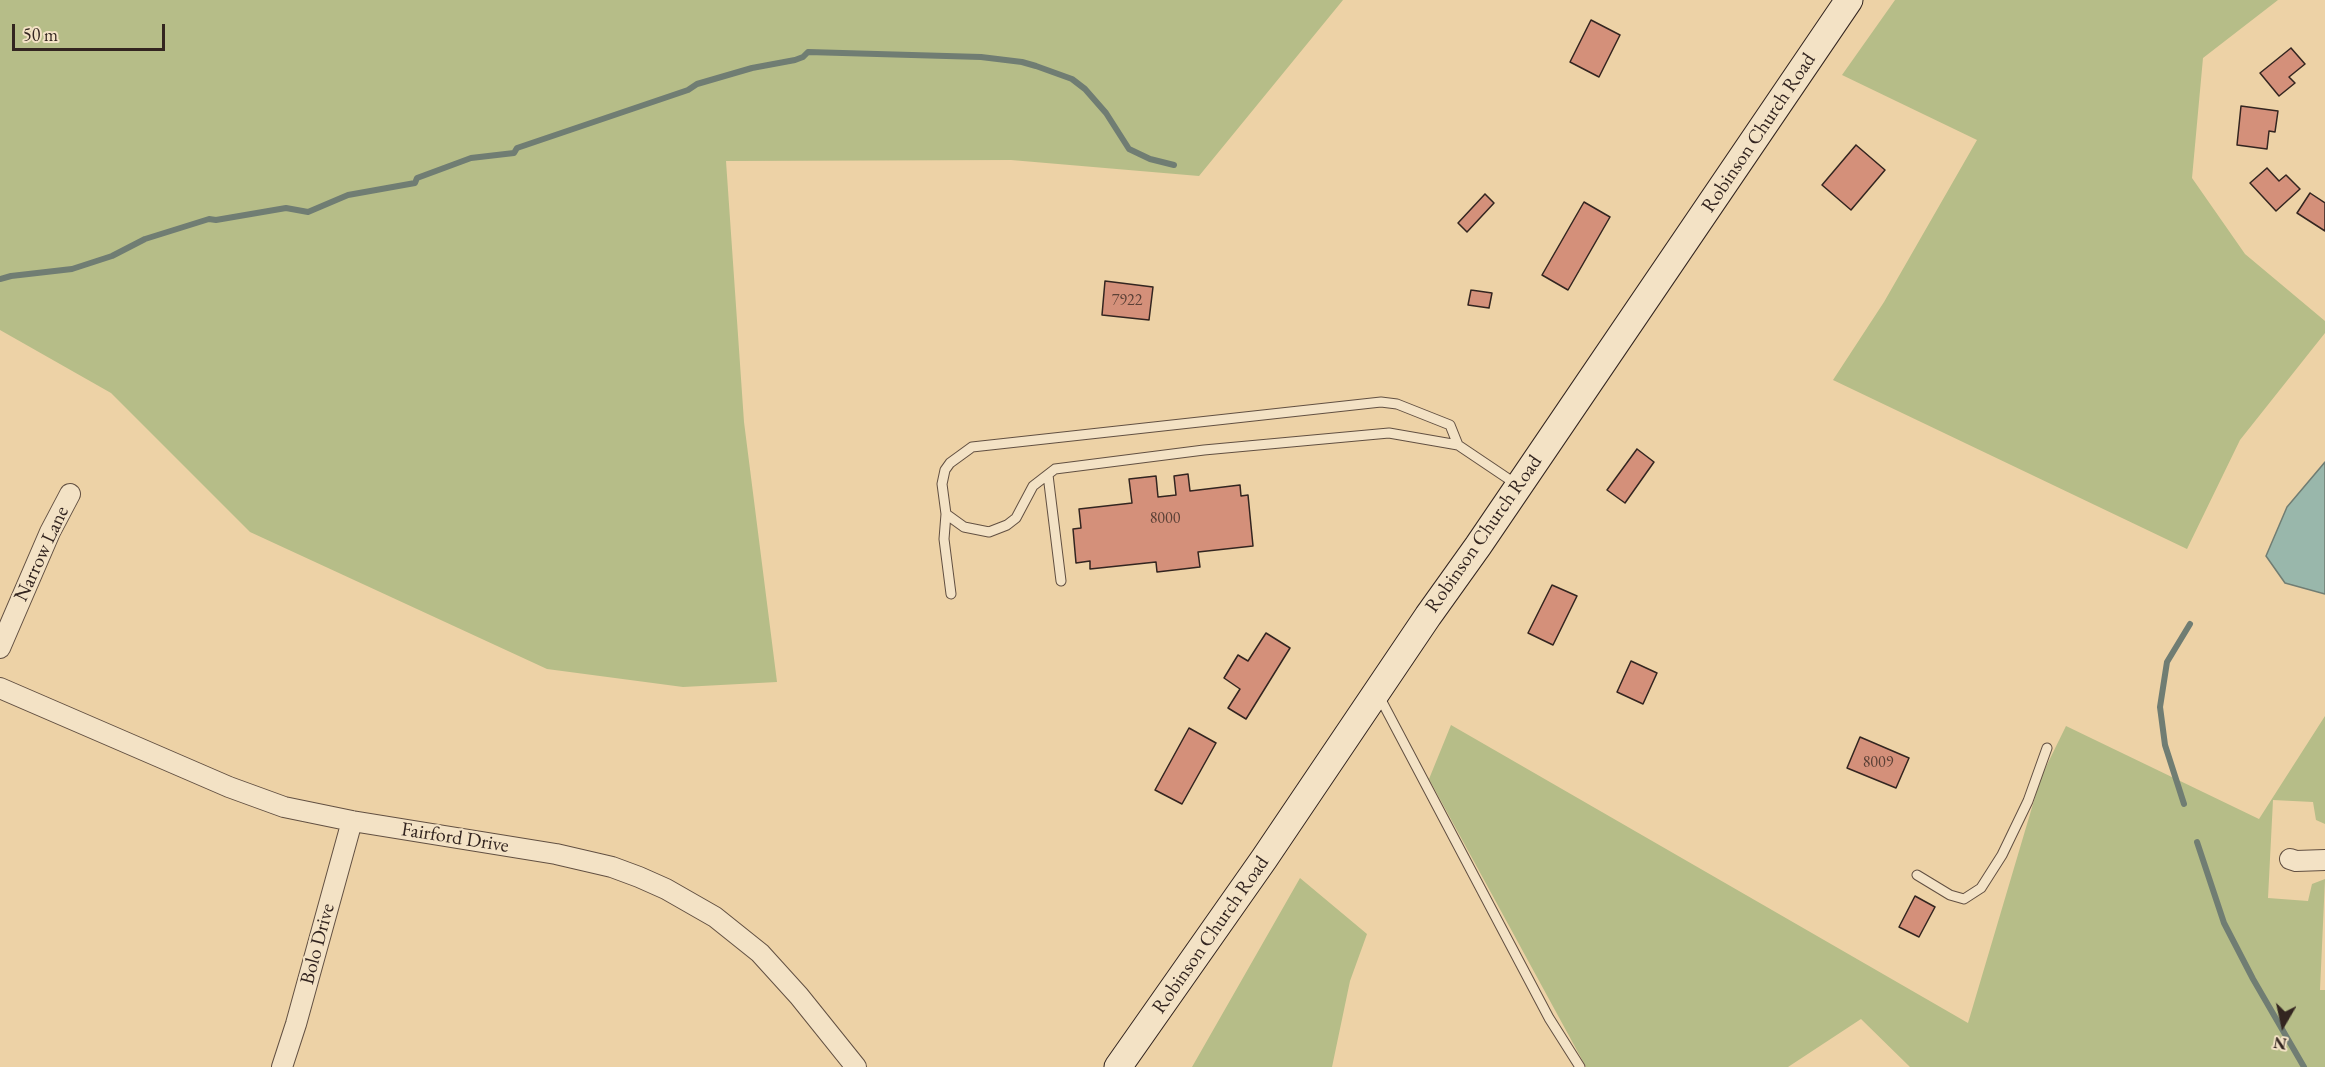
<!DOCTYPE html>
<html>
<head>
<meta charset="utf-8">
<style>
	body { margin:0 }
	#map { position:relative; width:2325px; height:1067px; overflow:hidden; background:#edd2a6; font-family:"EB Garamond",serif }
	canvas { display:block }
	.north { position:absolute; left:2253px; top:995px; width:60px; height:60px; -webkit-text-stroke:4px #f3e2c5; paint-order:stroke; rotate:189deg; font-size:16px; font-weight:700; line-height:24px; text-align:center; color:#332520 }
	.north::after { content:''; display:block; margin:auto; width:21px; height:27px; background:#332520; clip-path:polygon(50% 0,100% 100%,50% 72%,0 100%) }
	.scale { position:absolute; left:12px; top:24px; width:153px; height:27px; box-sizing:border-box; border:3px solid #332520; border-top:0; padding-left:8px; font-size:18px; line-height:21px; white-space:nowrap; color:#332520; -webkit-text-stroke:4px #f3e2c5; paint-order:stroke }
</style>
</head>
<body>
<div id="map">
<canvas width="2325" height="1067"></canvas>
<div class="north">N</div>
<div class="scale">50 m</div>
</div>
<script>
const ctx = document.querySelector('canvas').getContext('2d');
ctx.lineJoin = 'round';
function paint(path, color) {
  ctx.fillStyle = color;
  ctx.fill(path, 'evenodd');
}
function poly(rows) {
  const path = new Path2D();
  for (const r of rows) {
    path.moveTo(r[0], r[1]);
    for (let i = 2; i < r.length; i += 2) path.lineTo(r[i], r[i + 1]);
  }
  return path;
}
function stroke(path, color, width, dash) {
  ctx.strokeStyle = color;
  ctx.lineWidth = width;
  ctx.lineCap = dash ? 'butt' : 'round';
  ctx.setLineDash(dash || []);
  ctx.stroke(path);
}
function drawText(font, color, halo, rows, align = 'center') {
  ctx.font = font + ' "EB Garamond",serif';
  ctx.lineWidth = 4.5;
  ctx.setLineDash([]);
  ctx.textBaseline = 'middle';
  ctx.strokeStyle = halo;
  ctx.fillStyle = color;
  for (const [text, x, y, turn = 0] of rows) {
    ctx.save();
    ctx.translate(x, y);
    ctx.rotate((+turn || 0) * Math.PI / 180);
    ctx.textAlign = isNaN(turn) ? turn : align;
    if (halo) ctx.strokeText(text, 0, 0);
    ctx.fillText(text, 0, 0);
    ctx.restore();
  }
}
paint(poly([
	[0,0,1343,0,1199,176,1011,160,726,161,744,422,777,682,683,687,547,669,250,532,111,393,0,330],
	[1895,0,2278,0,2203,58,2192,178,2245,254,2325,321,2325,333,2240,440,2187,549,1833,380,1884,302,1977,140,1842,75],
	[2325,716,2325,824,2316,820,2313,802,2273,800,2268,898,2308,901,2312,884,2325,879,2320,990,2325,990,2325,1067,1910,1067,1861,1019,1788,1067,1586,1067,1429,779,1451,725,1968,1023,2041,777,2066,726,2259,819],
	[1300,878,1367,934,1350,981,1332,1067,1192,1067]
]), '#b6bd88');
const water = poly([
	[2325,462,2325,594,2285,583,2266,556,2287,507,2325,462]
]);
paint(water, '#99b7ab');
stroke(water, '#707d73', 1.5);
stroke(poly([
	[0,279,11,276,72,269,112,256,145,239,209,219,216,220,286,208,308,212,348,195,415,183,417,178,471,158,514,153,517,148,688,90,697,84,752,68,795,60,803,57,808,52,981,57,1022,62,1036,66,1072,79,1085,89,1106,113,1129,149,1150,159,1174,165],
	[2184,804,2165,745,2160,707,2167,662,2190,624],
	[2197,842,2224,923,2253,979,2304,1067]
]), '#707d73', 6);
const building = poly([
	[1591,20,1620,35,1599,77,1570,62,1591,20],
	[2291,48,2305,64,2289,77,2295,83,2279,96,2260,73,2291,48],
	[2241,106,2278,111,2275,132,2269,131,2267,149,2237,145,2241,106],
	[1856,145,1885,170,1851,210,1822,185,1856,145],
	[2267,168,2279,181,2286,175,2300,189,2276,211,2250,183,2267,168],
	[2310,193,2325,203,2325,231,2297,213,2310,193],
	[1485,194,1494,203,1467,232,1458,223,1485,194],
	[1584,202,1610,217,1568,290,1542,275,1584,202],
	[1105,281,1153,287,1149,320,1102,315,1105,281],
	[1471,290,1492,293,1489,308,1468,305,1471,290],
	[1637,449,1654,462,1625,503,1607,490,1637,449],
	[1188,474,1190,491,1240,485,1241,496,1248,495,1253,546,1198,552,1200,567,1157,572,1156,562,1090,569,1090,561,1076,563,1073,529,1081,528,1079,509,1132,503,1129,479,1156,476,1158,497,1176,495,1174,476,1188,474],
	[1552,585,1577,596,1553,645,1528,633,1552,585],
	[1266,633,1290,648,1246,719,1228,708,1240,689,1224,678,1238,655,1248,661,1266,633],
	[1631,661,1657,673,1643,704,1617,692,1631,661],
	[1189,728,1216,743,1182,804,1155,790,1189,728],
	[1860,737,1909,758,1896,788,1847,768,1860,737],
	[1915,896,1935,907,1919,937,1899,927,1915,896]
]);
paint(building, '#d4907a');
stroke(building, '#332520', 1.5);
const lane = poly([
	[1458,445,1450,425,1397,404,1381,402,972,447,950,463,945,470,942,484,946,514,964,527,989,532,1007,525,1016,518,1033,486,1055,469,1204,450,1389,433,1458,445,1516,484],
	[1048,475,1061,581],
	[946,514,944,539,951,594],
	[1379,696,1549,1018,1580,1067],
	[1917,875,1950,895,1964,899,1981,888,2002,855,2028,801,2047,748]
]);
const street = poly([
	[0,648,50,532,70,494],
	[0,688,229,787,284,807,352,821,556,854,612,867,639,877,666,889,715,917,760,953,799,996,856,1067],
	[2290,859,2296,861,2325,860],
	[282,1067,296,1024,352,821]
]);
const secondary = poly([
	[1118,1067,1264,859,1428,616,1478,546,1849,0]
]);
stroke(lane, '#625042', 11);
stroke(street, '#625042', 22);
stroke(secondary, '#332520', 29);
stroke(lane, '#f3e2c5', 9);
stroke(street, '#f3e2c5', 20);
stroke(secondary, '#f3e2c5', 27);
drawText('16px', '#5b4036', null, [
	["7922",1127,301],
	["8000",1165,519],
	["8009",1878,763]
]);
drawText('20px', '#332520', '#f3e2c5', [
	["Robinson Church Road",1759,133,-56],
	["Robinson Church Road",1484,534,-55],
	["Narrow Lane",42,554,-65],
	["Fairford Drive",455,838,9],
	["Robinson Church Road",1211,935,-55],
	["Bolo Drive",318,944,-75]
]);
</script>
</body>
</html>
